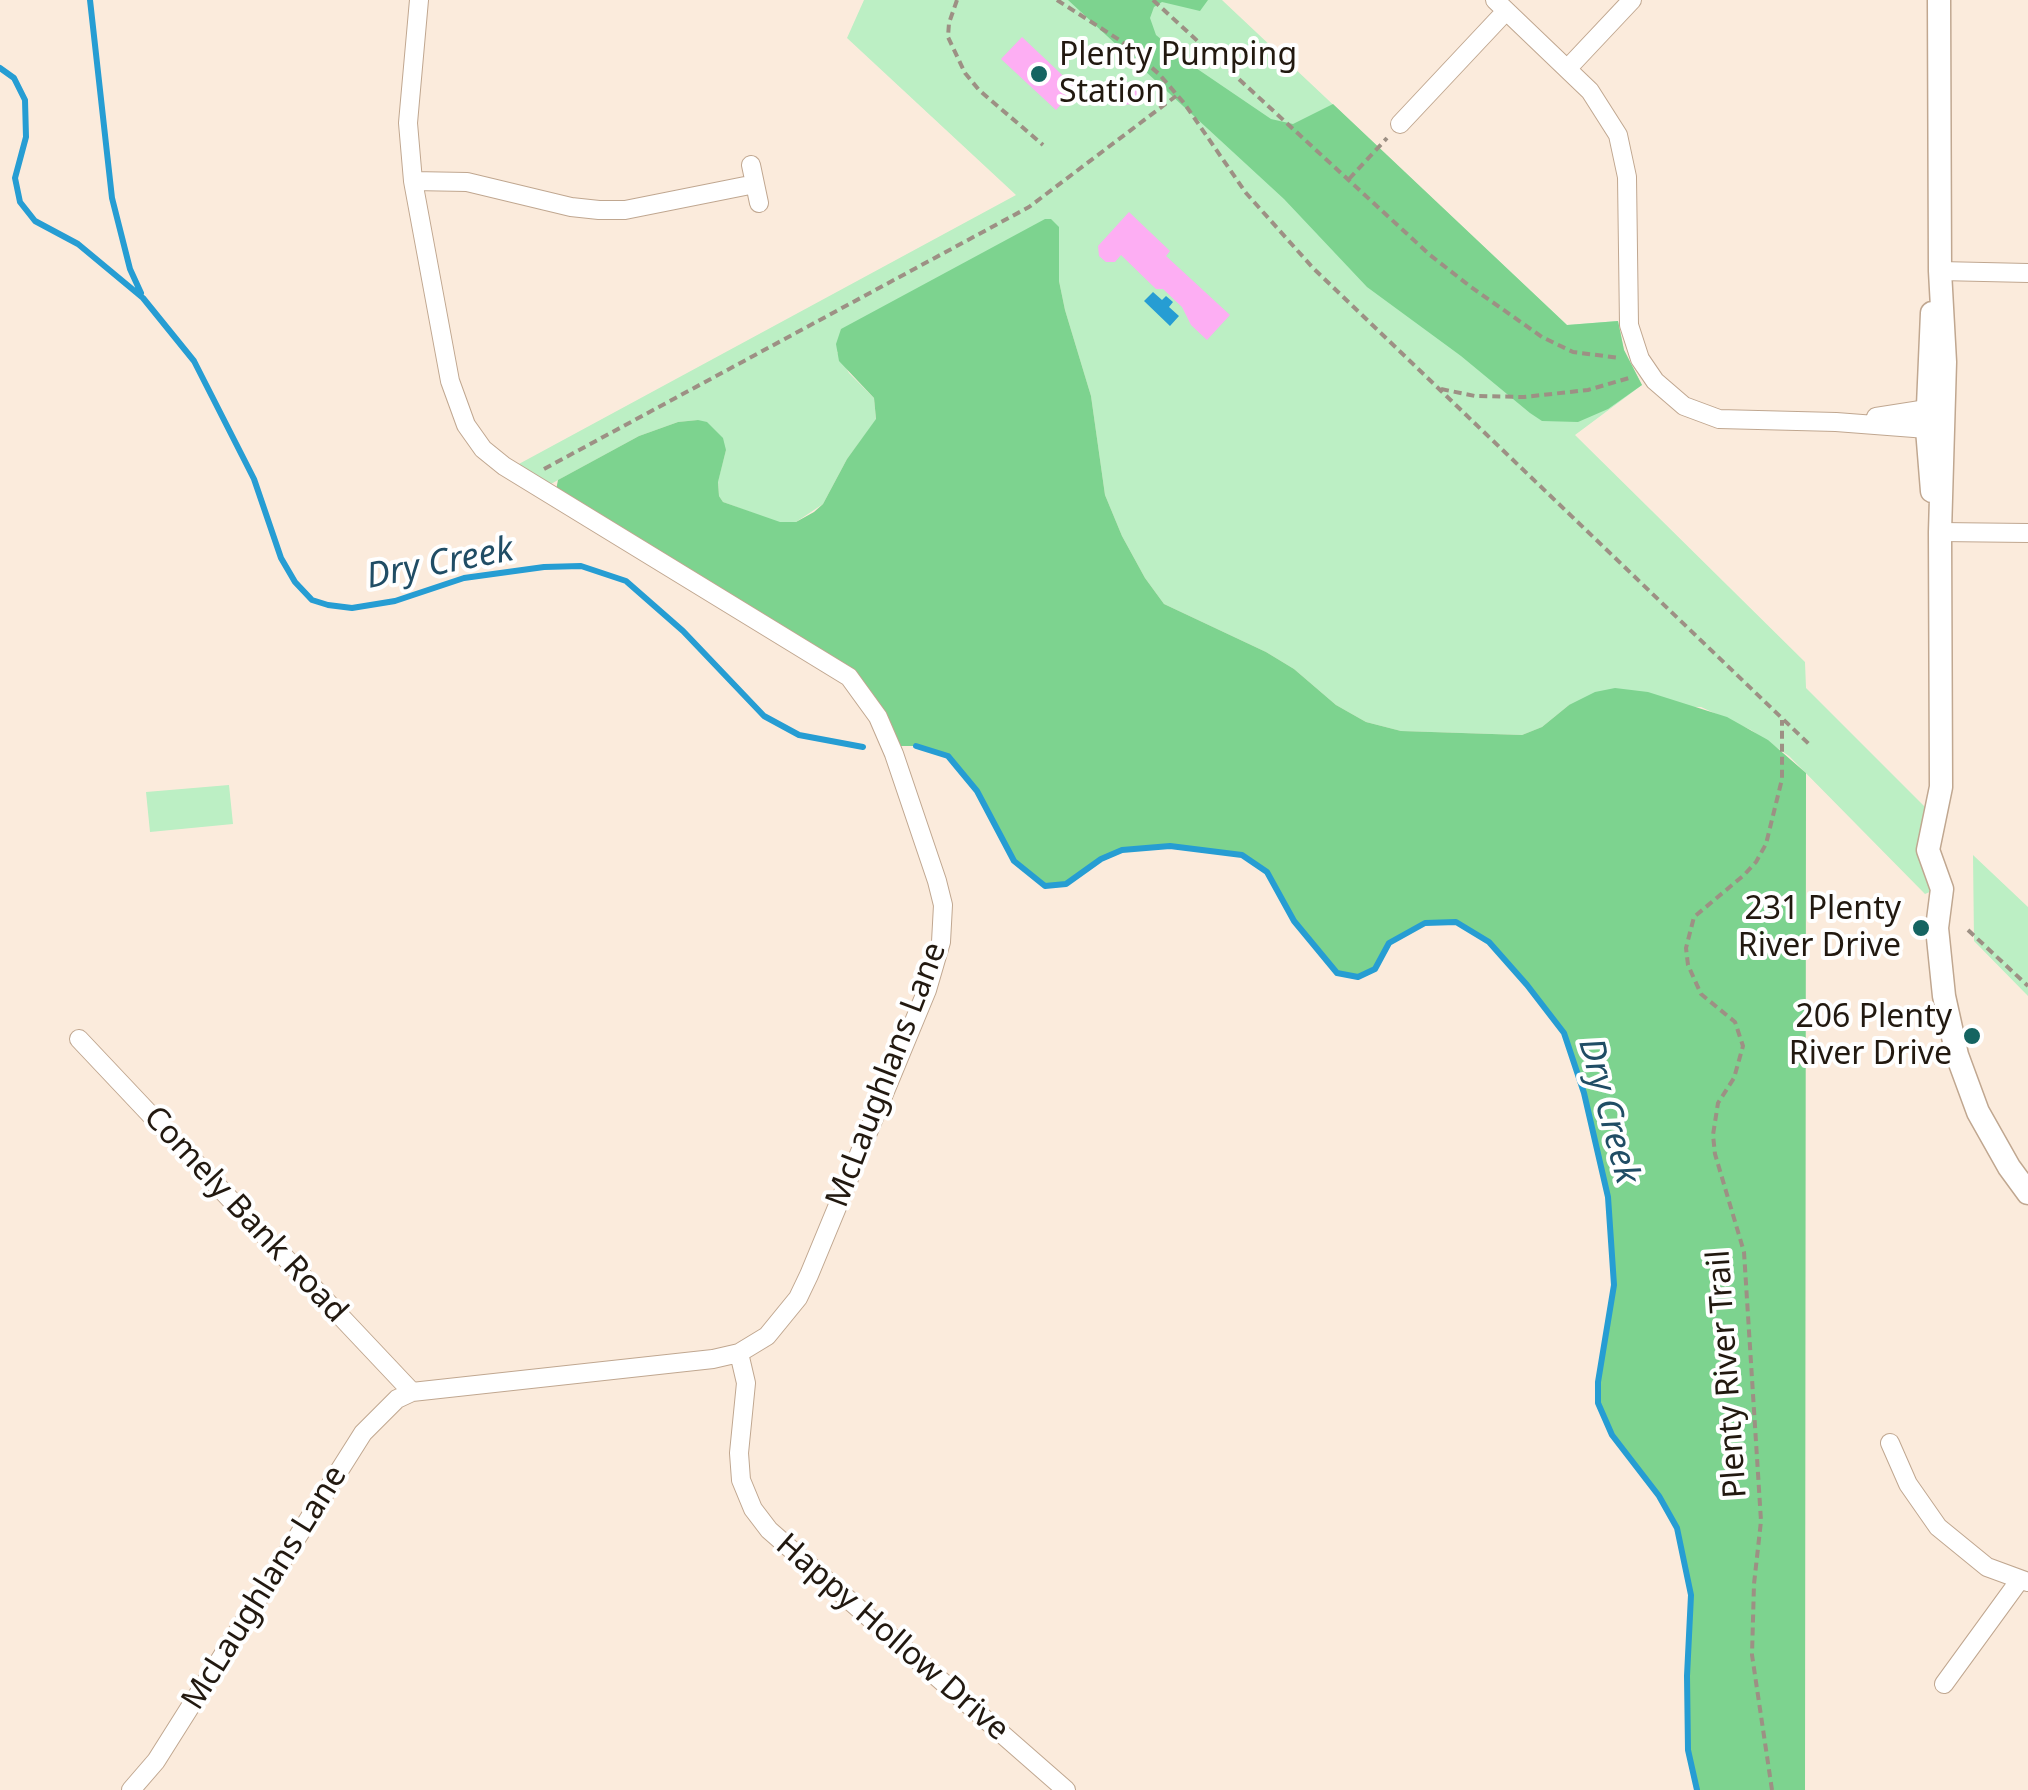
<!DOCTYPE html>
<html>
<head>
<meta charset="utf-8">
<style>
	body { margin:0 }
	canvas { display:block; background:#fbebdc }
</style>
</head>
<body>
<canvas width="2028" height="1790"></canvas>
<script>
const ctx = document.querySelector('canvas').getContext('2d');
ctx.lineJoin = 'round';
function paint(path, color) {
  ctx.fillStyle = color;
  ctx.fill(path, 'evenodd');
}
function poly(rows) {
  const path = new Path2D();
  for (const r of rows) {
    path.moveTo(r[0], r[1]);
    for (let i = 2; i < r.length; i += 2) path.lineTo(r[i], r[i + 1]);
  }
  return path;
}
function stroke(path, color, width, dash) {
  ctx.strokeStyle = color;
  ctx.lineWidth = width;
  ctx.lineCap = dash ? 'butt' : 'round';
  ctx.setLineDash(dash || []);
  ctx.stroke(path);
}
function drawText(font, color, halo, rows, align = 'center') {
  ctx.font = font + ' "Noto Sans",sans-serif';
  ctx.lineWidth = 8;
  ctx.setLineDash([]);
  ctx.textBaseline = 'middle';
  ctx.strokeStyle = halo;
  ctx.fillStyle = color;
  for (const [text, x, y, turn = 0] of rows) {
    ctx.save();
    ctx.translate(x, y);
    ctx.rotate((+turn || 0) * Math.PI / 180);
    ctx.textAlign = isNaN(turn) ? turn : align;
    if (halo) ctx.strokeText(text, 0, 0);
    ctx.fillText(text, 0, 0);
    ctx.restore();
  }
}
paint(poly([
	[864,0,1222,0,1567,325,1618,321,1624,350,1642,385,1575,435,1805,662,1806,688,1932,814,1932,891,1925,894,1789,756,1751,730,1701,707,1569,705,1542,727,1522,735,1401,731,1366,722,1336,705,1294,669,1266,652,1164,604,1145,578,1122,536,1105,495,1091,396,1065,310,1059,281,1059,227,837,352,849,373,874,398,876,420,847,459,823,504,796,522,780,523,723,502,719,496,718,481,726,450,698,420,678,422,639,436,549,485,517,465,1016,195,847,38],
	[229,785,233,824,150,832,146,792],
	[1973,855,2028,907,2028,996,1974,941]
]), '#bcefc4');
paint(poly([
	[1068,0,1208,0,1200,11,1162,2,1154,7,1150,18,1156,35,1193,66,1271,119,1293,124,1333,104,1567,325,1618,321,1624,350,1642,385,1608,409,1578,422,1542,421,1530,413,1461,356,1367,287,1284,199],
	[1045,219,1051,219,1059,227,1059,281,1065,310,1091,396,1105,495,1122,536,1145,578,1164,604,1266,652,1294,669,1336,705,1366,722,1401,731,1522,735,1542,727,1569,705,1595,692,1615,688,1648,692,1727,717,1768,740,1806,773,1805,1790,1697,1790,1688,1750,1687,1676,1691,1595,1677,1528,1659,1496,1612,1435,1598,1403,1598,1382,1614,1284,1608,1197,1584,1093,1563,1033,1527,985,1489,942,1456,922,1425,923,1389,943,1375,969,1358,977,1337,973,1294,921,1267,872,1242,855,1170,846,1122,850,1101,859,1066,884,1045,886,1014,861,977,791,948,756,916,746,899,746,880,705,852,669,556,490,558,480,639,436,678,422,698,420,707,422,723,438,726,450,718,482,719,496,723,502,780,522,796,522,814,512,823,504,847,459,876,419,874,398,839,361,836,344,841,329]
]), '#7dd38f');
paint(poly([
	[1153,292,1162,300,1166,296,1173,302,1169,307,1179,316,1170,326,1144,301]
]), '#269dd3');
stroke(poly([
	[90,0,112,198,130,269,141,293],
	[0,68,14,78,25,100,26,137,15,178,20,202,35,221,78,244,143,298,194,361,254,479,281,558,295,582,312,600,328,605,352,608,395,601,464,578,544,567,581,566,626,581,683,631,764,716,799,735,863,747],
	[916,746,948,756,977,791,1014,861,1045,886,1066,884,1101,859,1122,850,1170,846,1242,855,1267,872,1294,921,1337,973,1358,977,1375,969,1389,943,1425,923,1456,922,1489,942,1527,985,1564,1033,1584,1093,1608,1197,1614,1285,1598,1382,1598,1403,1612,1435,1659,1496,1677,1528,1691,1595,1687,1676,1688,1750,1697,1790]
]), '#269dd3', 6);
paint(poly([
	[1022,37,1076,88,1056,110,1001,59],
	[1136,82,1138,104,1117,105,1115,83],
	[1129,212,1170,251,1166,256,1230,315,1207,340,1191,325,1182,307,1163,289,1156,289,1121,255,1115,262,1106,262,1099,256,1098,246]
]), '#fdaef3');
const minor = poly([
	[1495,0,1590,91,1618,135,1627,177,1629,325,1640,359,1655,381,1684,406,1719,419,1836,422,1927,429],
	[1568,68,1632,0],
	[1400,124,1506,11],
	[751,165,759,203],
	[413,181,467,182,571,207,599,210,625,210,755,184],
	[1940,271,2028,273],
	[1876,417,1927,409],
	[1940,532,2028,533],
	[79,1039,412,1392],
	[739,1353,746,1383,739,1453,741,1480,753,1509,769,1530,1066,1790],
	[1890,1443,1908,1484,1938,1527,1987,1567,2028,1582],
	[1944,1684,2019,1581],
	[131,1790,156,1761,363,1433,397,1399,412,1392,713,1359,739,1353,767,1336,798,1298,809,1275,927,990,941,942,943,905,937,881,894,754,878,717,849,677,504,466,483,449,466,425,450,381,413,181,408,123,419,0]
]);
const tertiary = poly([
	[1939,0,1940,271,1945,362,1940,532,1941,787,1928,850,1942,889,1937,928,1944,996,1957,1055,1978,1112,2009,1167,2028,1193],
	[1932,491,1927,429,1932,313]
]);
stroke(minor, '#c0a790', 20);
stroke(tertiary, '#c0a790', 25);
stroke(poly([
	[957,0,949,23,948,37,965,73,979,90,1043,145],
	[1057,0,1121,41,1159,74,1184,103,1246,193,1313,268,1811,746],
	[1153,0,1430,255,1471,287,1542,337,1573,352,1620,358],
	[1349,179,1387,138],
	[1441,389,1475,396,1524,397,1588,390,1629,378],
	[544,469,1029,207,1176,96],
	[1968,930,2028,986],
	[1772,1790,1752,1655,1754,1584,1761,1521,1744,1252,1715,1154,1713,1135,1718,1103,1734,1078,1743,1046,1735,1022,1701,994,1688,965,1686,948,1694,917,1744,875,1756,862,1766,844,1782,779,1782,720]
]), '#9d9084', 4, [8, 5]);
stroke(minor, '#fff', 18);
stroke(tertiary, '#fff', 22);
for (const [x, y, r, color] of [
	[1039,74,10,"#156461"],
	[1921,928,10,"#156461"],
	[1972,1036,10,"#156461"]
]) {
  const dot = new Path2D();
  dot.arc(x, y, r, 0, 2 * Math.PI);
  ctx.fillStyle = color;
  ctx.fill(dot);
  stroke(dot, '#fff', 4);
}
drawText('32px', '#221910', '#fff', [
	["Plenty Pumping",1059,56,"left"],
	["Station",1059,93,"left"],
	["231 Plenty",1901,910],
	["River Drive",1901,947],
	["206 Plenty",1952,1018],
	["River Drive",1952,1055]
], 'right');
drawText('32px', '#221910', '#fff', [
	["McLaughlans Lane",887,1075,-69],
	["Comely Bank Road",245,1215,47],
	["Plenty River Trail",1728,1374,-94],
	["McLaughlans Lane",265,1588,-58],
	["Happy Hollow Drive",892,1638,41]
]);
drawText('italic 35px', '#204d65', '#fff', [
	["Dry Creek",440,564,-11],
	["Dry Creek",1608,1111,75]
]);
</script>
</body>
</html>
